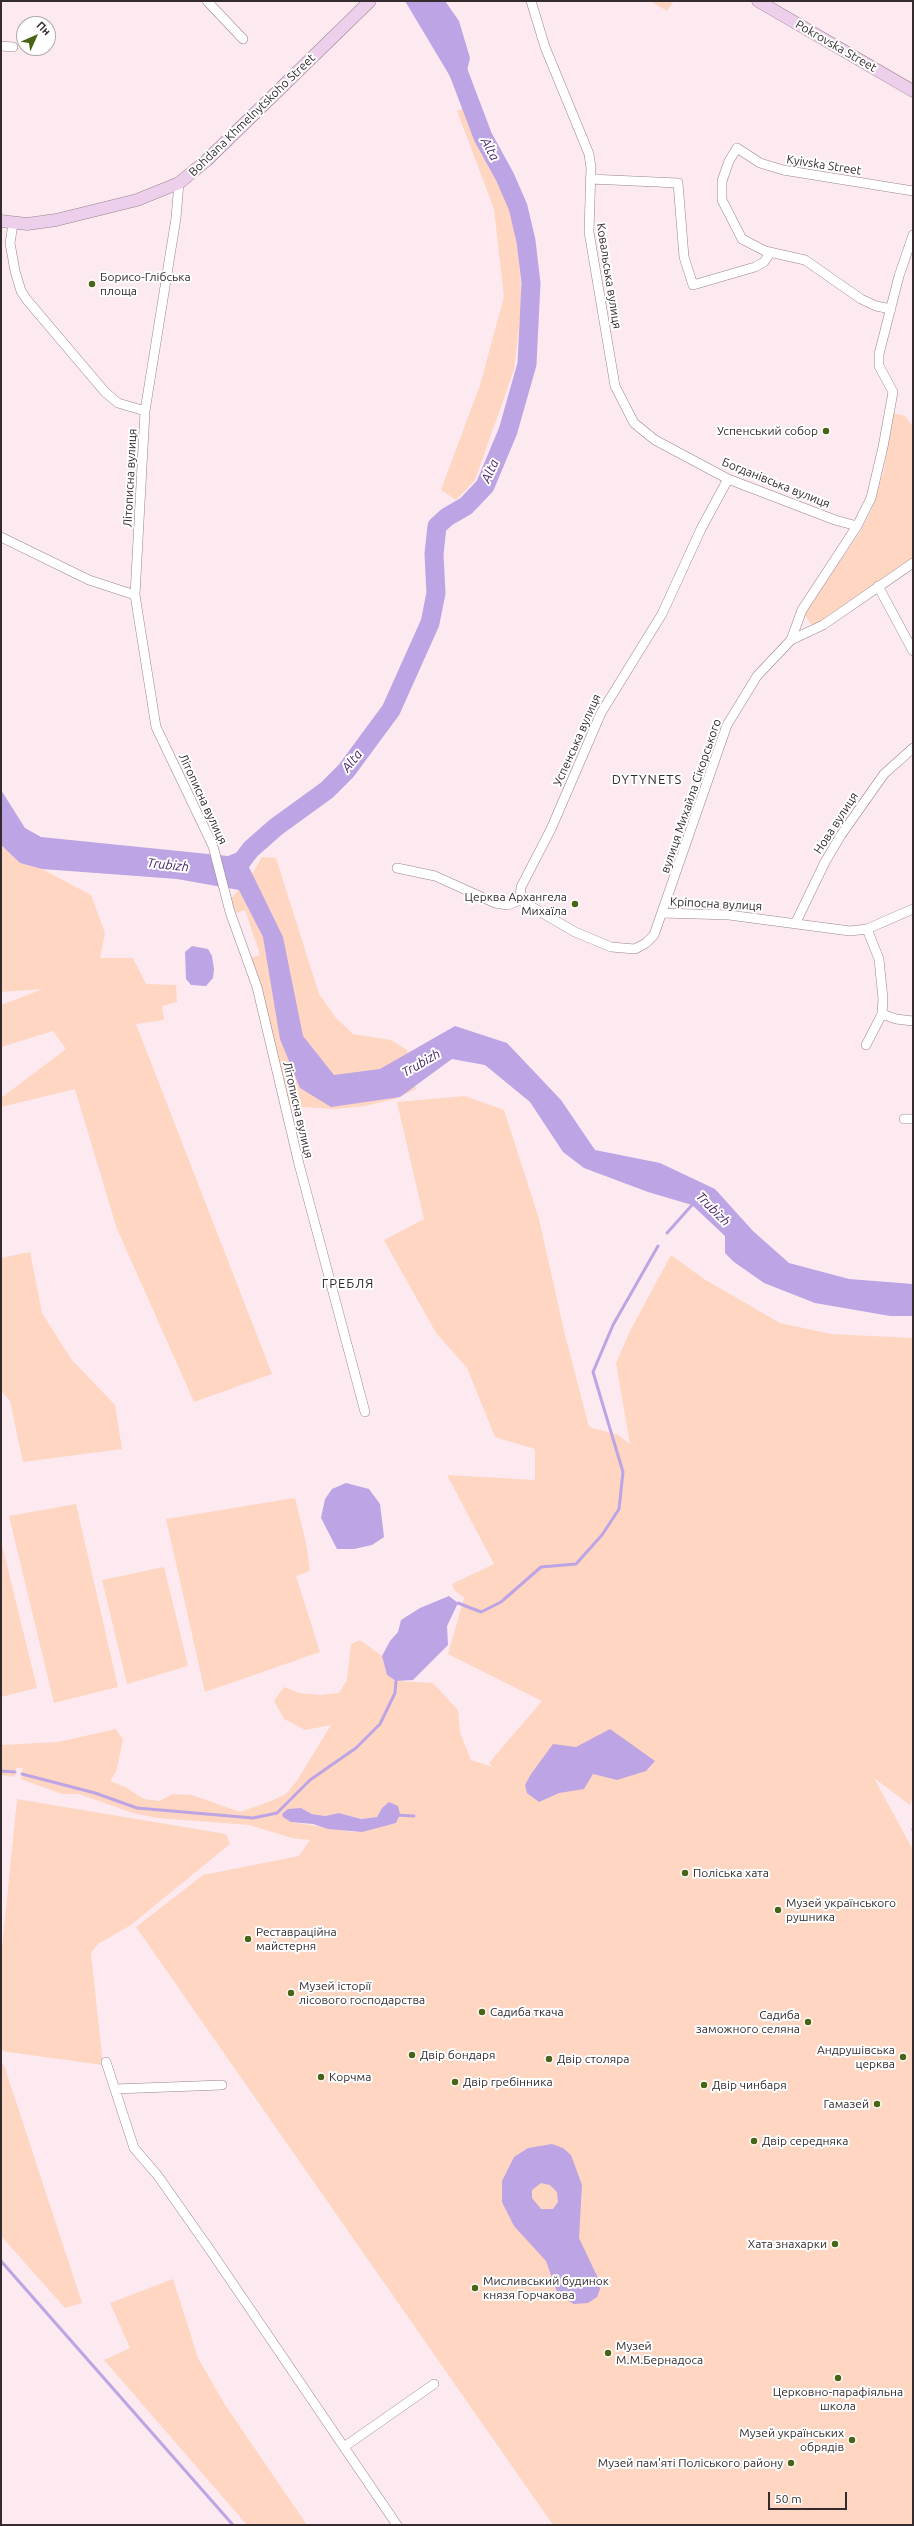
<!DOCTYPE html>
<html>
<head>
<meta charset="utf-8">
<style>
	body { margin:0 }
	#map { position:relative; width:914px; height:2526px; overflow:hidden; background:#fdeaf0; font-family:Ubuntu,sans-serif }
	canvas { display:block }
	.frame { position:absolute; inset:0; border:2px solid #342b2e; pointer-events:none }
	.north { position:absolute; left:16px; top:16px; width:40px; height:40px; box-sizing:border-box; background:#fff; border:1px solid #aeaaab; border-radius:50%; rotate:45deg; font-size:11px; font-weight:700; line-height:16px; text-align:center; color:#342b2e }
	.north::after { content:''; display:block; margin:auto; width:14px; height:18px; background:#486416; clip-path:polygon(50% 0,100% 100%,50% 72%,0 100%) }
	.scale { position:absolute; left:768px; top:2492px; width:79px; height:18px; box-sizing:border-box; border:2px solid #342b2e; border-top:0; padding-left:5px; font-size:12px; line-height:14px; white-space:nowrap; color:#342b2e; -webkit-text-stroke:3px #fff; paint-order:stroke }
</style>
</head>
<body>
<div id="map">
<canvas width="914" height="2526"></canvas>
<div class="frame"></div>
<div class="north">Пн</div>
<div class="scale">50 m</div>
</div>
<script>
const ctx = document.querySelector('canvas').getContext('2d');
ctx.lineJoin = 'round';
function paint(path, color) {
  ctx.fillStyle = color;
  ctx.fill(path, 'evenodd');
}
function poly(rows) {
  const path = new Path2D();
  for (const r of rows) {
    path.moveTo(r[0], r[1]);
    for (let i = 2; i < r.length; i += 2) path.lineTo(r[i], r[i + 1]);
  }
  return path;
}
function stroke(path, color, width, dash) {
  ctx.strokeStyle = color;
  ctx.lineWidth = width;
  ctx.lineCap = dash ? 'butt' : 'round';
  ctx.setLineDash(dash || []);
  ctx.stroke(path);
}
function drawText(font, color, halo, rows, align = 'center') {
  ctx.font = font + ' Ubuntu,sans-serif';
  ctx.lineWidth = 4;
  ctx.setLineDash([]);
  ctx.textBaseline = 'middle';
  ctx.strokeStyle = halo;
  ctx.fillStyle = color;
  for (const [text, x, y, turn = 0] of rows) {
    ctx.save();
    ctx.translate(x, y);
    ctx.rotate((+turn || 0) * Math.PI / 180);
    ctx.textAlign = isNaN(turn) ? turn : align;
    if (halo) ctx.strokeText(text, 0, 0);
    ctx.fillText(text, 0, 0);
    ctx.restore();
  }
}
paint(poly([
	[650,1,674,1,667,11],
	[465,108,508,200,518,250,522,301,514,370,475,480,456,500,441,490,480,385,504,297,494,209,457,111],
	[894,413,905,416,913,426,913,558,823,621,814,625,810,623,805,615,808,608,860,532,872,509,884,469],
	[1,845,20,863,42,869,91,895,105,933,100,958,133,958,146,984,176,985,177,1002,162,1006,164,1020,136,1024,272,1374,194,1402,117,1229,75,1089,1,1107,1,1098,66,1049,53,1031,1,1047,1,1005,43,989,1,992],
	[262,857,276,858,319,994,336,1018,353,1034,391,1040,407,1050,416,1089,395,1099,365,1106,334,1109,287,1106,251,958,260,955,245,910,236,913,231,899,254,871],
	[702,902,738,909,739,912,701,907],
	[465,1096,504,1110,539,1219,564,1331,589,1427,618,1435,630,1444,616,1363,631,1329,671,1255,704,1279,780,1323,831,1334,913,1338,913,1796,910,1805,874,1778,913,1850,913,2525,553,2525,136,1927,203,1875,299,1856,310,1840,292,1838,249,1825,157,1818,133,1813,79,1794,62,1794,34,1784,21,1779,23,1768,16,1768,15,1777,1,1775,1,1745,58,1742,116,1729,123,1740,116,1772,110,1781,125,1787,144,1799,160,1801,172,1794,192,1795,240,1812,271,1801,286,1794,296,1782,331,1725,305,1730,284,1719,274,1701,284,1687,299,1693,320,1695,339,1693,347,1680,351,1644,360,1640,382,1656,387,1675,396,1681,433,1683,458,1710,460,1732,471,1760,493,1767,489,1763,542,1701,448,1654,464,1598,455,1591,452,1584,494,1564,447,1475,535,1480,535,1449,495,1437,467,1368,436,1333,384,1240,424,1219,397,1102],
	[301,1808,312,1814,325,1816,339,1813,361,1819,377,1817,382,1808,396,1823,353,1832,291,1822],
	[30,1252,42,1313,71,1359,115,1405,122,1449,23,1462,10,1401,1,1391,1,1258],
	[295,1498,306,1543,310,1571,296,1576,320,1652,205,1692,166,1519],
	[76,1504,118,1687,54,1703,9,1516],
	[1,1541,37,1688,1,1697],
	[164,1567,188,1666,127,1684,102,1580],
	[17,1799,226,1834,230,1844,131,1925,98,1944,91,1953,103,2065,1,2051,1,1958],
	[1,2064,4,2065,82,2303,65,2308,1,2236],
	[173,2279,198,2358,225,2405,307,2525,247,2525,104,2360,130,2348,110,2303]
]), '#fed6c2');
paint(poly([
	[405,1,445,1,459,21,470,58,463,88,451,78],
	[1,790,25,828,41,837,228,856,248,848,251,854,247,863,283,937,303,1036,334,1075,380,1069,455,1026,507,1043,561,1100,595,1150,660,1163,715,1189,753,1231,789,1263,849,1279,913,1284,913,1316,890,1316,815,1303,764,1283,734,1262,725,1253,725,1236,692,1205,648,1192,584,1168,563,1152,530,1102,485,1065,452,1059,400,1097,331,1107,300,1088,280,1039,263,937,239,890,177,879,42,869,20,863,1,845],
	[192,946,208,949,212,956,214,969,213,978,206,986,191,985,186,979,185,952],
	[346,1483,369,1489,380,1504,384,1537,372,1545,354,1549,337,1549,321,1518,325,1499,332,1489],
	[449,1596,458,1603,447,1626,448,1645,413,1680,396,1681,387,1675,382,1656,390,1641,398,1632,401,1620,420,1608],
	[610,1729,655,1761,646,1771,617,1780,593,1774,584,1789,559,1793,539,1802,527,1793,525,1785,531,1774,553,1744,576,1747],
	[389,1802,398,1806,400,1814,396,1823,362,1832,328,1829,313,1824,291,1822,283,1817,282,1814,288,1809,301,1808,312,1814,325,1816,339,1813,361,1819,377,1817,382,1808],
	[552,2144,563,2148,571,2155,582,2185,579,2238,598,2278,600,2289,597,2297,588,2303,574,2304,558,2295,546,2261,514,2226,502,2202,502,2181,514,2157,528,2148],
	[541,2183,550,2185,557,2192,558,2202,553,2209,541,2209,532,2198,532,2190]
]), '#bda4e4');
stroke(poly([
	[667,1233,692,1205],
	[458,1603,481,1612,501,1602,541,1567,576,1564,602,1535,619,1509,623,1472,593,1372,613,1325,658,1246],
	[1,1771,15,1772],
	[22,1774,95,1793,137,1808,253,1818,277,1813,310,1780,356,1748,380,1724,395,1693,396,1681],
	[396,1815,414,1816],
	[913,1829,913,1830],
	[1,2261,233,2525]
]), '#bda4e4', 3);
stroke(poly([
	[234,871,251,849,276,827,327,790,346,771,391,710,430,623,436,593,434,554,437,526,447,517,466,506,485,486,508,431,527,364,531,283,526,241,518,207,505,177,483,137,455,63]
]), '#bda4e4', 19);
const minor = poly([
	[207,1,243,39],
	[531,1,545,47,589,154,591,168,589,232,615,386,634,423,655,440,728,479,835,520,857,526],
	[1,46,13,47],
	[590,179,678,183,684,257,693,285,755,267,764,262,770,253],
	[179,183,176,218,145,411,135,595,156,727,213,846,230,912,257,987,299,1164,365,1412],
	[13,224,10,243,15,271,21,291,27,300,105,392,118,403,145,411],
	[891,309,876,306,861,299,805,260,765,251,742,239,722,200,722,181,729,161,737,148,760,163,783,170,913,191],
	[1,537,89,580,135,595],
	[878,586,913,651],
	[791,640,823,625,913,563],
	[397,868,435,876,495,903,508,905,520,900,521,887,551,829,601,713,662,614,701,529,728,479],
	[520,900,575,932,611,947,635,949,646,943,654,935,727,725,757,676,791,640,802,610,857,526,871,498,883,447,893,392,879,366,879,354,899,276,913,235],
	[663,913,729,915,850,931,867,929,913,909],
	[796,922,825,862,841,835,884,774,913,748],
	[882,1014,896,1019,913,1021],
	[866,1045,882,1014,883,999,879,959,867,929],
	[904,1119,913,1119],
	[106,2062,134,2148,158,2176,210,2250,397,2525],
	[115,2089,222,2085],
	[344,2447,434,2384]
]);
const secondary = poly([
	[758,1,913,91],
	[1,221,27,224,56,220,137,200,179,183,207,160,370,1]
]);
stroke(minor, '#99848b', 10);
stroke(secondary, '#99848b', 13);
stroke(minor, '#fff', 9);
stroke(secondary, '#edcfec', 12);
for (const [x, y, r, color] of [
	[92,284,4,"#486416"],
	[826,431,4,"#486416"],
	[575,904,4,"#486416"],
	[685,1873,4,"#486416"],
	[778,1910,4,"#486416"],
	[248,1939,4,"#486416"],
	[291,1993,4,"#486416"],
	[482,2012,4,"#486416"],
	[808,2022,4,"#486416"],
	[412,2055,4,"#486416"],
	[903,2057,4,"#486416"],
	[549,2059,4,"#486416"],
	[321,2077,4,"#486416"],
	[455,2082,4,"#486416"],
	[704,2085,4,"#486416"],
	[877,2104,4,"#486416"],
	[754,2141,4,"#486416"],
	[835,2244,4,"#486416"],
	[475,2288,4,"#486416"],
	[608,2353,4,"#486416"],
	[838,2378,4,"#486416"],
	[852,2440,4,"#486416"],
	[791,2463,4,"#486416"]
]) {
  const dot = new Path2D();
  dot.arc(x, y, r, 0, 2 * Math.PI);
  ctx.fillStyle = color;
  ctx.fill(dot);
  stroke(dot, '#fff', 1.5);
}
drawText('12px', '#342b2e', '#fff', [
	["Pokrovska Street",836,46,30],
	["Bohdana Khmelnytskoho Street",252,115,-44],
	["Kyivska Street",824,165,9],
	["Ковальська вулиця",609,276,81],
	["Літописна вулиця",130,478,-87],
	["Богданівська вулиця",776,483,22],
	["Успенська вулиця",577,740,-66],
	["вулиця Михайла Сікорського",691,796,-71],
	["Літописна вулиця",203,799,65],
	["Нова вулиця",836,823,-57],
	["Кріпосна вулиця",716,904,3],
	["Літописна вулиця",298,1110,77]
]);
drawText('12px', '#342b2e', '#fff', [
	["Борисо-Глібська",100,277],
	["площа",100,291],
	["Успенський собор",818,431,"right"],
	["Церква Архангела",567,897,"right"],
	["Михаїла",567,911,"right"],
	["Поліська хата",693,1873],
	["Музей українського",786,1903],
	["рушника",786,1917],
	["Реставраційна",256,1932],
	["майстерня",256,1946],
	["Музей історії",299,1986],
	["лісового господарства",299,2000],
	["Садиба ткача",490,2012],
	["Садиба",800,2015,"right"],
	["заможного селяна",800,2029,"right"],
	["Андрушівська",895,2050,"right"],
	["церква",895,2064,"right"],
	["Двір бондаря",420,2055],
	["Двір столяра",557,2059],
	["Корчма",329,2077],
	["Двір гребінника",463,2082],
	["Двір чинбаря",712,2085],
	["Гамазей",869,2104,"right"],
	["Двір середняка",762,2141],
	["Хата знахарки",827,2244,"right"],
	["Мисливський будинок",483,2281],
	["князя Горчакова",483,2295],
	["Музей",616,2346],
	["М.М.Бернадоса",616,2360],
	["Церковно-парафіяльна",838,2392,"center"],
	["школа",838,2406,"center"],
	["Музей українських",844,2433,"right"],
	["обрядів",844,2447,"right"],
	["Музей пам'яті Поліського району",783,2463,"right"]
], 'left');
drawText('italic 13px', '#44216b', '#fff', [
	["Alta",490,149,62],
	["Alta",490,471,-66],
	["Alta",352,761,-52],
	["Trubizh",168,865,6],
	["Trubizh",421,1063,-30],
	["Trubizh",713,1209,45]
]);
ctx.letterSpacing = '1px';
drawText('13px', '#342b2e', '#fff', [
	["DYTYNETS",647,780],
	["ГРЕБЛЯ",348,1284]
]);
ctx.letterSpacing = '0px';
</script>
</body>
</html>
